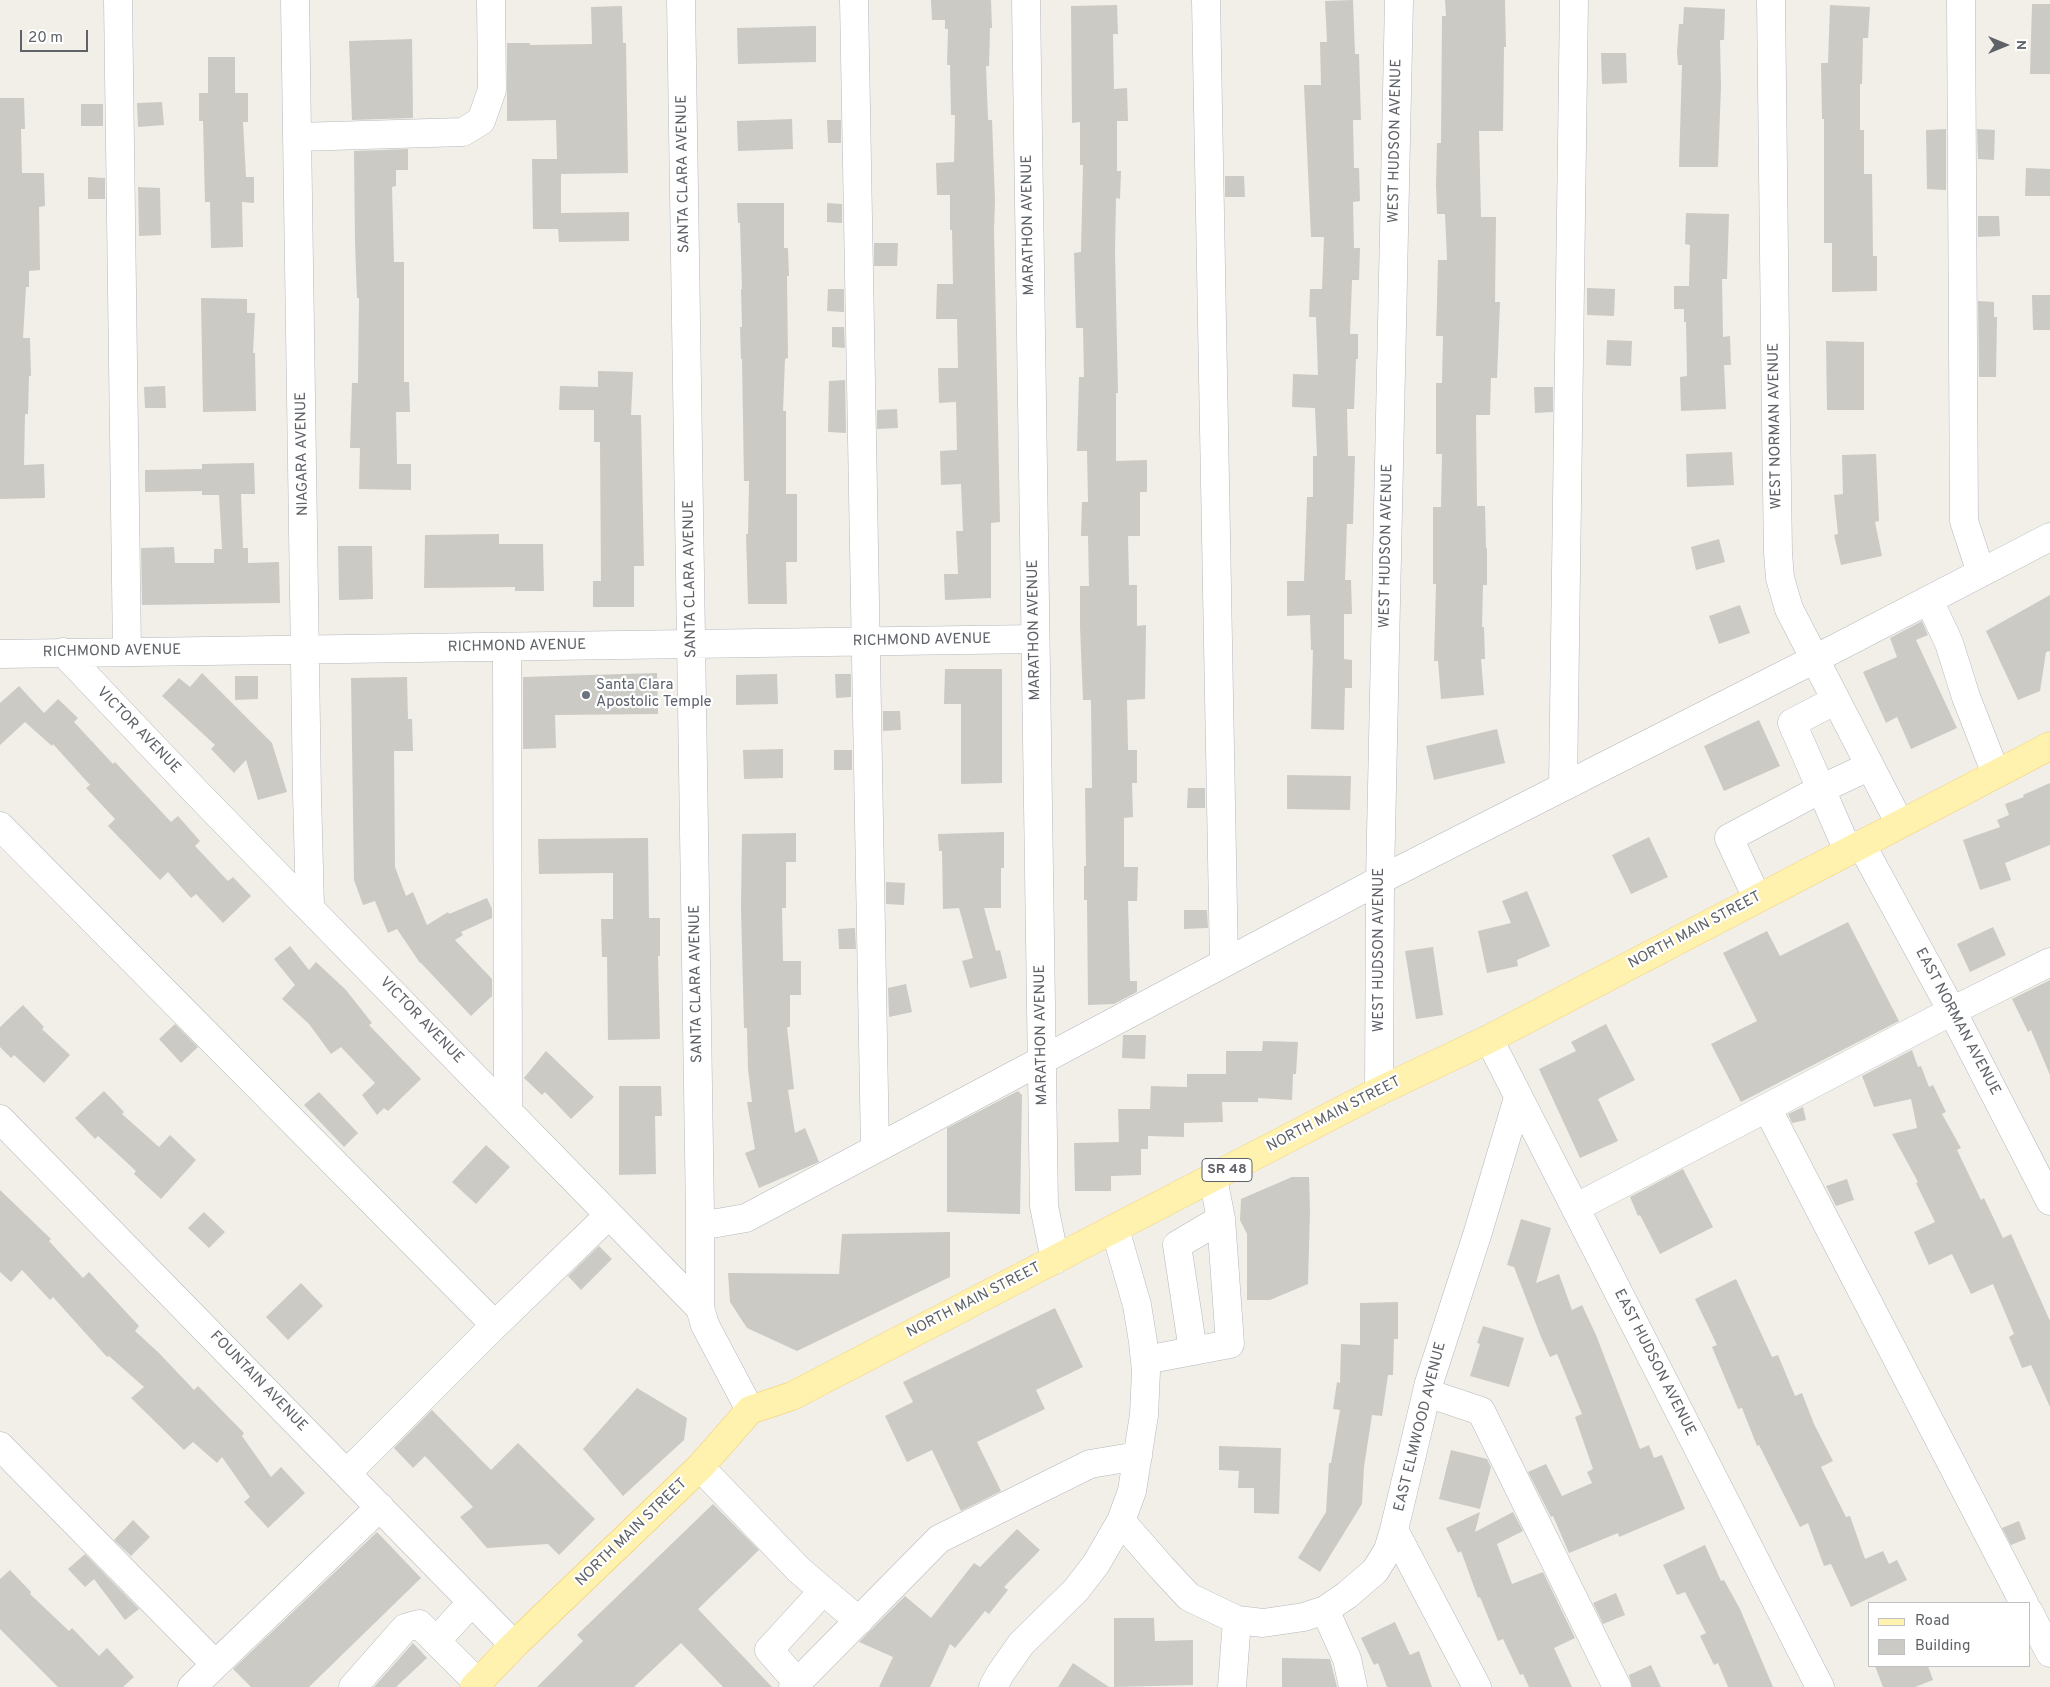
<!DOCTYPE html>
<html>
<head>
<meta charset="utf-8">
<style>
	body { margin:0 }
	#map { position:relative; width:2050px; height:1687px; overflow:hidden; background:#f1efe8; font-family:Overpass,sans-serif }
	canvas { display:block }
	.legend { position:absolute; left:1868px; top:1602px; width:162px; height:65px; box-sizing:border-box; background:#fff; border:1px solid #bfc1c3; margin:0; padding:6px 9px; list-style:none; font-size:15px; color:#5f6368 }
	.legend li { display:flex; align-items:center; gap:10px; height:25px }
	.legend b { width:25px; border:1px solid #bfc1c3 }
	.north { position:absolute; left:1980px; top:20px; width:50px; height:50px; -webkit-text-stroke:4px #fff; paint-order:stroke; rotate:90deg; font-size:14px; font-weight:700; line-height:20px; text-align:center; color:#5f6368 }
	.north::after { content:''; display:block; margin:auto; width:18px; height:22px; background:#5f6368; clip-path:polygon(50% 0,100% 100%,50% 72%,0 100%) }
	.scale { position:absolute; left:20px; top:30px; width:68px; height:22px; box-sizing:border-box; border:2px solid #5f6368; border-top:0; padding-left:6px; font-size:15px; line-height:18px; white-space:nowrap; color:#5f6368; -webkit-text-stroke:4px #fff; paint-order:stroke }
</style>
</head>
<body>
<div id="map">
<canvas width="2050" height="1687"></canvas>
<ul class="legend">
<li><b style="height:6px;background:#fff2af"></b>Road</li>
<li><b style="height:14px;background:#cccac5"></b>Building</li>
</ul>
<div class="north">N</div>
<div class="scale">20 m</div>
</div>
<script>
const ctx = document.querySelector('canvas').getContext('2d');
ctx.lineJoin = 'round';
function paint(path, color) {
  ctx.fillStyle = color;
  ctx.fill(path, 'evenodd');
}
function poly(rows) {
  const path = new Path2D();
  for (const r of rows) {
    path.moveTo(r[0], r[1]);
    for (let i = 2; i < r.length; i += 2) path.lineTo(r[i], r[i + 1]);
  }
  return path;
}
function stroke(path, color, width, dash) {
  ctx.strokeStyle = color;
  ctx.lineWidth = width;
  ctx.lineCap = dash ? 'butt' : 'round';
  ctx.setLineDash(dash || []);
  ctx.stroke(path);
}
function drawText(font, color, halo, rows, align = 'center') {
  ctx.font = font + ' Overpass,sans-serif';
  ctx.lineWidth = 4.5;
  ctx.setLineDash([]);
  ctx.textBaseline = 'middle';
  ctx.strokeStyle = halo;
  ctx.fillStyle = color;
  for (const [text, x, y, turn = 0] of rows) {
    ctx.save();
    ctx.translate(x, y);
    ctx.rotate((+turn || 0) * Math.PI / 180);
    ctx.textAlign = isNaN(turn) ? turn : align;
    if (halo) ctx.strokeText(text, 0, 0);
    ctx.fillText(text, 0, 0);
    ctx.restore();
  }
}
paint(poly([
	[931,0,991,0,992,28,990,28,989,66,986,66,988,120,992,120,995,201,994,230,1000,522,991,523,991,598,945,600,944,574,958,574,956,531,963,531,961,484,941,485,940,451,957,450,956,402,939,403,938,368,958,368,957,319,936,319,937,284,953,284,952,230,950,230,950,195,937,195,936,163,954,162,955,115,951,115,950,65,947,65,948,29,945,29,945,20,932,20],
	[1353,0,1355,54,1359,54,1361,120,1353,120,1354,168,1359,168,1360,201,1353,202,1354,248,1360,248,1359,280,1352,280,1350,334,1358,334,1358,359,1356,359,1354,409,1347,409,1348,456,1355,456,1353,524,1347,524,1345,580,1351,580,1352,614,1344,614,1344,659,1352,660,1352,688,1345,688,1344,730,1311,729,1313,650,1311,650,1310,615,1287,616,1287,581,1304,581,1307,497,1313,497,1313,456,1317,456,1315,408,1292,407,1293,374,1318,375,1316,317,1309,317,1310,289,1322,289,1324,237,1311,237,1304,85,1321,85,1320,42,1327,42,1325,1],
	[1445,0,1505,0,1506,47,1504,47,1503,131,1479,131,1481,217,1496,217,1495,302,1500,302,1497,378,1491,378,1490,415,1476,415,1477,506,1485,506,1486,548,1487,548,1487,585,1483,585,1482,627,1484,627,1485,659,1481,659,1484,695,1441,699,1438,661,1434,661,1436,584,1433,584,1433,507,1441,507,1442,454,1436,454,1436,383,1442,383,1443,336,1436,336,1437,301,1438,260,1447,260,1445,214,1437,214,1436,185,1437,143,1441,143,1442,16,1446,16],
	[2032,4,2050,4,2050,74,2030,74],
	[1117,5,1118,34,1113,34,1114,89,1127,88,1128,121,1117,121,1117,171,1121,171,1120,199,1116,198,1115,251,1118,393,1116,393,1116,461,1147,460,1147,492,1140,492,1140,536,1128,536,1129,585,1137,585,1137,626,1146,625,1145,699,1127,700,1128,750,1137,750,1137,783,1132,783,1133,817,1124,818,1124,867,1138,867,1137,901,1128,901,1130,981,1137,981,1137,992,1114,1004,1088,1005,1087,900,1084,900,1084,866,1086,866,1085,788,1092,788,1091,700,1083,700,1080,627,1080,586,1089,586,1088,536,1081,536,1082,502,1088,502,1087,451,1077,451,1079,377,1084,377,1083,328,1076,328,1074,253,1081,252,1083,165,1080,165,1080,122,1072,123,1071,6],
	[1830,5,1870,7,1868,38,1863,38,1862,84,1860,84,1860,130,1864,130,1864,174,1872,174,1873,256,1877,256,1877,291,1832,292,1832,243,1824,243,1824,119,1822,119,1821,63,1828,63],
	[622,6,623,43,626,43,628,173,561,174,561,213,629,212,629,241,559,242,558,229,533,229,532,159,557,159,556,120,507,121,507,43,530,43,530,45,592,44,591,7],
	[1684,7,1725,9,1724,40,1720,40,1721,86,1718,167,1679,167,1682,65,1678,65,1677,52,1679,24,1683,24],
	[816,26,816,62,738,64,737,28],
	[412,39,413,118,352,120,349,41],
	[1601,53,1626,53,1627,83,1602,84],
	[208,57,235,57,235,93,248,93,248,122,243,122,246,177,254,177,254,203,242,202,243,247,211,248,210,202,205,202,203,121,199,121,199,93,208,93],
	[0,98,24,98,25,129,21,129,22,173,44,173,45,206,39,207,40,270,29,271,29,287,26,287,23,338,30,338,31,376,29,376,28,414,25,414,24,465,44,464,45,498,0,499],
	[162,102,164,125,138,127,137,103],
	[81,104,103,104,103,126,81,126],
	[792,119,793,149,738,151,737,121],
	[827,120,841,120,841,143,828,143],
	[1946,129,1946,190,1927,189,1926,130],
	[1977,129,1995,130,1994,160,1978,159],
	[408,149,408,170,396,170,396,186,392,187,394,262,404,262,404,382,409,382,410,412,396,412,397,464,411,464,411,490,359,489,360,448,350,448,352,383,358,383,359,298,357,298,355,242,354,151],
	[2026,168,2050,169,2050,196,2025,196],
	[1225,176,1244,176,1245,197,1225,197],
	[88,177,105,178,105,199,88,199],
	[138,187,160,188,161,235,139,236],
	[737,203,784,203,784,248,788,248,789,276,787,276,788,358,785,359,783,411,786,411,786,494,797,494,797,562,786,562,787,604,748,604,746,534,748,534,749,481,744,481,742,359,741,359,740,327,742,327,741,289,742,289,740,223,738,223],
	[827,203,842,204,842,223,827,222],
	[1686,213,1729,214,1727,279,1722,279,1723,337,1730,336,1731,365,1724,365,1726,409,1681,411,1680,377,1687,376,1686,322,1684,322,1684,309,1674,309,1674,286,1689,286,1690,245,1685,244],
	[1978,216,1999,216,2000,236,1978,237],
	[874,243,898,243,897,266,874,266],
	[1587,288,1615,289,1614,316,1587,315],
	[828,289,844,289,844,312,827,311],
	[2032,295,2050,295,2050,330,2033,330],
	[201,298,247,299,247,313,255,313,253,353,255,353,256,411,203,412],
	[1978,301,1994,302,1994,317,1997,317,1996,377,1979,377],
	[832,327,844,327,845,348,832,347],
	[1607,340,1632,341,1631,366,1606,365],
	[1826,341,1864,342,1864,410,1827,410],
	[598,371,633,372,631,415,641,415,644,566,634,566,634,607,593,607,593,581,601,581,600,442,594,442,594,410,559,410,560,386,598,387],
	[845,380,846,433,828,432,829,381],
	[165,386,166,408,145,408,144,387],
	[1534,387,1553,387,1553,412,1535,413],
	[897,409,898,428,877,429,877,410],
	[1732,452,1734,485,1687,487,1686,454],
	[1876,454,1879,521,1875,522,1882,556,1841,565,1834,535,1838,534,1834,495,1843,494,1842,455],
	[254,463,255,494,241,494,243,548,248,548,248,563,279,562,280,603,142,605,141,548,174,547,175,563,214,563,214,549,222,549,219,495,202,495,202,491,145,492,145,470,202,469,202,464],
	[499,534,499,544,543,544,544,591,515,591,515,587,424,588,425,535],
	[1719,539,1725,562,1696,570,1691,547],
	[338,546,372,546,373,599,339,600],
	[2050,595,2050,651,2046,652,2040,691,2018,700,1986,631],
	[1740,605,1750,633,1719,644,1709,616],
	[1922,621,1928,635,1916,640,1957,728,1911,749,1897,717,1886,723,1863,672,1897,657,1890,638],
	[945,669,1002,669,1002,783,961,784,961,704,944,704],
	[202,673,272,743,287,792,258,800,246,760,234,773,211,749,215,745,162,696,179,678,190,687],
	[657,673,658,714,555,715,556,748,523,749,523,677],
	[777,674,778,704,736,705,736,675],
	[835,674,851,674,851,697,836,698],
	[235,676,258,676,258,699,235,700],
	[407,677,408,719,412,719,413,751,394,751,395,867,406,896,413,892,427,925,448,912,449,914,487,898,492,909,492,918,461,932,463,935,455,940,492,979,492,996,471,1016,421,963,420,963,397,929,388,933,375,901,363,905,354,880,351,678],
	[19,686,44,713,58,699,78,718,74,722,113,764,115,762,171,822,178,816,200,841,195,846,228,881,233,877,251,896,223,923,196,894,191,898,168,872,160,880,108,826,115,819,86,788,90,785,53,744,52,746,25,722,0,745,0,703],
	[883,711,900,711,901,730,883,731],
	[1759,720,1780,766,1724,791,1704,746],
	[1497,729,1505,763,1434,780,1426,746],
	[783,749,783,778,744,779,743,750],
	[834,750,852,750,852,770,834,770],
	[1287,775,1351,776,1350,810,1287,809],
	[2050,783,2050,845,2005,863,2011,880,1980,890,1963,840,2000,827,1997,820,2009,815,2005,804,2024,797,2023,795],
	[1188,788,1205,788,1205,808,1187,808],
	[1004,832,1004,868,1001,868,1001,908,984,908,996,951,1000,950,1007,978,970,988,962,961,973,958,959,908,943,909,942,851,939,851,938,834],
	[796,833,796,862,786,862,786,908,782,908,783,961,801,961,801,995,790,995,790,1027,787,1027,794,1089,788,1090,795,1133,805,1128,819,1162,759,1188,745,1153,755,1149,747,1102,752,1102,748,1069,747,1028,744,1028,741,907,742,834],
	[1649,837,1668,877,1631,894,1612,855],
	[648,838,649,918,660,918,660,956,658,956,660,1039,608,1040,607,957,602,957,601,919,613,919,613,873,539,874,538,839],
	[886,882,905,883,904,905,886,904],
	[1527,891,1550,946,1517,960,1518,966,1487,973,1478,931,1511,923,1502,901],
	[1184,910,1207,910,1208,928,1184,929],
	[1848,922,1899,1021,1741,1102,1711,1044,1757,1021,1723,953,1767,931,1780,956],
	[1993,927,2006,955,1970,972,1957,944],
	[855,928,856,949,839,949,838,929],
	[290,946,309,970,316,962,346,990,372,1023,369,1025,421,1079,388,1111,384,1108,377,1115,362,1095,375,1083,341,1047,331,1054,309,1024,282,999,295,985,274,959],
	[1433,947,1443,1015,1416,1019,1405,951],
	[2050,980,2050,1075,2031,1030,2028,1032,2012,999],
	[906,984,912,1012,889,1017,888,988],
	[23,1005,44,1027,42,1029,70,1055,44,1083,14,1055,11,1058,0,1047,0,1027],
	[175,1024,198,1047,181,1063,159,1039],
	[1606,1024,1635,1080,1598,1099,1618,1141,1580,1158,1539,1069,1576,1051,1571,1042],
	[1123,1035,1146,1035,1145,1059,1122,1058],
	[1263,1041,1298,1042,1296,1074,1293,1074,1292,1100,1258,1098,1258,1102,1222,1102,1223,1122,1184,1123,1184,1137,1148,1136,1148,1149,1141,1149,1141,1175,1111,1176,1111,1191,1075,1191,1074,1143,1119,1142,1118,1109,1150,1109,1151,1086,1187,1087,1187,1074,1226,1074,1226,1051,1262,1051],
	[1912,1050,1918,1067,1921,1066,1929,1087,1933,1085,1946,1112,1942,1114,1961,1148,1957,1150,1981,1200,1984,1198,2003,1238,2011,1234,2050,1321,2050,1407,2031,1365,2022,1368,2009,1337,2014,1334,1993,1284,1971,1294,1952,1254,1929,1265,1914,1232,1935,1222,1916,1183,1918,1182,1892,1134,1917,1128,1911,1099,1874,1107,1862,1076],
	[546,1051,594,1097,571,1119,545,1092,542,1095,524,1078],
	[619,1086,661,1086,662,1116,655,1116,656,1174,619,1175],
	[104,1091,124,1112,122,1114,159,1147,170,1135,196,1160,161,1199,134,1174,136,1171,98,1136,95,1139,75,1118],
	[1018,1091,1022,1095,1020,1214,947,1212,947,1128],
	[319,1092,358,1133,344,1147,304,1105],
	[1803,1107,1806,1120,1792,1123,1788,1114],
	[486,1145,510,1167,476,1204,452,1182],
	[1683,1169,1713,1227,1660,1254,1640,1215,1638,1216,1630,1197],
	[1292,1177,1309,1177,1310,1211,1308,1284,1270,1300,1247,1300,1247,1234,1240,1220,1241,1199],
	[1847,1179,1854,1200,1836,1206,1826,1186],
	[0,1190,51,1239,49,1241,83,1278,89,1272,139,1326,135,1331,159,1353,194,1390,198,1386,244,1433,242,1436,271,1477,281,1467,305,1493,268,1528,244,1502,250,1497,222,1457,217,1463,193,1442,184,1450,131,1398,144,1387,109,1356,107,1357,53,1297,50,1300,22,1270,11,1282,0,1272],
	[204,1212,225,1232,209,1248,188,1228],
	[1521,1219,1551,1228,1536,1283,1559,1274,1572,1310,1582,1305,1596,1335,1640,1449,1649,1445,1654,1458,1662,1455,1685,1509,1619,1537,1618,1533,1569,1553,1553,1516,1551,1517,1528,1472,1546,1464,1562,1496,1592,1483,1587,1472,1593,1469,1575,1417,1582,1414,1557,1354,1550,1357,1541,1337,1514,1267,1507,1265],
	[950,1232,950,1277,797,1351,747,1328,730,1302,728,1273,839,1274,842,1234],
	[599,1246,612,1259,581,1290,568,1276],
	[1736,1279,1772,1357,1778,1355,1795,1396,1802,1393,1814,1424,1833,1461,1821,1467,1846,1517,1850,1516,1865,1559,1883,1551,1889,1564,1897,1560,1907,1580,1851,1607,1831,1564,1824,1566,1808,1523,1800,1527,1759,1445,1757,1446,1742,1408,1738,1409,1712,1347,1717,1345,1695,1299],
	[301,1283,323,1306,288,1340,266,1317],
	[1398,1302,1398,1339,1394,1339,1393,1375,1388,1375,1382,1416,1372,1415,1364,1467,1362,1504,1320,1572,1298,1558,1326,1512,1329,1463,1331,1463,1340,1410,1333,1409,1337,1382,1340,1383,1341,1344,1360,1345,1360,1303],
	[1055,1308,1083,1367,1036,1390,1045,1409,977,1442,1001,1491,961,1511,932,1450,907,1462,885,1416,913,1402,903,1382],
	[1483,1326,1524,1338,1509,1387,1470,1376,1480,1344,1477,1343],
	[637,1388,687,1418,684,1440,623,1496,583,1449],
	[432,1410,491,1470,518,1443,595,1519,559,1555,548,1544,487,1548,460,1517,473,1507,425,1456,413,1468,394,1448],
	[1219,1446,1281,1448,1279,1514,1254,1513,1254,1488,1238,1488,1239,1471,1219,1470],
	[1451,1450,1487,1459,1491,1467,1480,1509,1439,1499],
	[713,1504,759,1550,698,1609,772,1687,723,1687,681,1643,634,1687,537,1687,583,1641,577,1635],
	[1480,1512,1475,1532,1513,1512,1523,1531,1497,1544,1512,1584,1543,1572,1575,1638,1554,1648,1572,1687,1529,1687,1523,1674,1520,1675,1503,1639,1498,1641,1480,1597,1478,1598,1461,1551,1458,1553,1446,1528],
	[133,1520,150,1537,131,1556,114,1540],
	[2019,1521,2026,1539,2011,1545,2002,1528],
	[1017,1529,1040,1550,1004,1587,1008,1590,989,1614,985,1611,955,1648,950,1644,930,1687,879,1687,893,1657,859,1642,905,1596,931,1618,974,1563,980,1567],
	[377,1532,421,1578,309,1687,251,1687,233,1669],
	[1705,1545,1721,1581,1724,1580,1740,1609,1773,1687,1728,1687,1718,1663,1714,1665,1700,1636,1706,1633,1685,1592,1677,1595,1663,1565],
	[85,1554,139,1609,125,1620,94,1579,85,1587,68,1569],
	[10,1570,31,1592,30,1594,69,1631,72,1628,99,1656,107,1648,134,1677,123,1687,58,1687,0,1629,0,1579],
	[1616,1593,1625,1615,1603,1624,1593,1603],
	[1114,1618,1154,1618,1155,1641,1193,1640,1193,1685,1114,1687],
	[1395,1622,1410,1655,1419,1651,1432,1687,1387,1687,1378,1663,1374,1665,1361,1638],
	[413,1643,427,1658,396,1687,374,1687],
	[1282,1658,1330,1659,1337,1687,1282,1687],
	[1073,1663,1109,1687,1058,1687],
	[1651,1665,1661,1687,1632,1687,1629,1675],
	[1875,1666,1928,1666,1933,1680,1915,1687,1883,1687]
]), '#cccac5');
const minor = poly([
	[118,0,127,652],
	[295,0,307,793,310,907],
	[681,0,700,1214,700,1308],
	[854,0,875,1149],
	[1026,0,1044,1206,1055,1260],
	[1206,0,1224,963],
	[1771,0,1776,422,1778,553,1780,578,1789,609,1900,824],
	[1961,0,1964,521,1981,573],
	[298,137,463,132,481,121,492,90,491,0],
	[1929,600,1949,643,1966,697,1996,774],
	[507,647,508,1111],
	[63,652,199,795,700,1308,705,1325,750,1410],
	[0,654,1035,639],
	[1836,700,1792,723,1821,789,1870,766],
	[1563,787,1574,0],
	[0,826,495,1325],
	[1861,844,1952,1011,2050,1201],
	[1757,898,1729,838,1821,789,1848,851],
	[1489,1039,1820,1687],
	[1379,1091,1380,880,1399,0],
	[1767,1108,2024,1603],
	[0,1119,514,1645],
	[1575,1208,1952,1011,2050,962],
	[700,1226,746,1218,1380,880,1815,659,2050,537],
	[1193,1351,1177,1245,1221,1219],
	[1145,1360,1230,1344,1221,1219,1213,1178],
	[1427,1393,1481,1411,1617,1687],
	[0,1446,215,1664],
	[700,1467,799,1570,859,1621],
	[347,1473,495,1325,609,1215],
	[1121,1521,1162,1568,1189,1597,1237,1620,1263,1623,1304,1617,1325,1610,1347,1595,1375,1571,1388,1550,1394,1530],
	[1325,1610,1347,1659,1353,1687],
	[2029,1612,2050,1653],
	[436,1641,472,1602],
	[798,1683,769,1650,823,1591],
	[192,1687,380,1507],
	[353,1687,405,1628,419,1624,478,1683],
	[793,1687,939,1539,1090,1464,1138,1456],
	[993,1687,1000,1674,1021,1644,1076,1590,1096,1564,1121,1521,1132,1491,1144,1415,1146,1371,1143,1342,1137,1305,1115,1229],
	[1232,1687,1237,1620],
	[1477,1687,1394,1530,1429,1383,1478,1232,1518,1098]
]);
const major = poly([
	[474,1687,514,1645,700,1467,750,1410,792,1396,1379,1091,1489,1039,2050,746]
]);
stroke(minor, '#b5b8bc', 29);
stroke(major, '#f2c960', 29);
stroke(minor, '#fff', 28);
stroke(major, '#fff2af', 28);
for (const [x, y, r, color] of [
	[586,695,5,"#6b7280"]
]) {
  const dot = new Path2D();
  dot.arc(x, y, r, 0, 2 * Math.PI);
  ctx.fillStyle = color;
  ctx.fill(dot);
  stroke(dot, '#fff', 2);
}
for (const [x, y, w] of [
	[1227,1170,50]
]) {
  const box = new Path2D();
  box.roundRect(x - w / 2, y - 11.5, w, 23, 4);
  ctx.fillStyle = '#fff';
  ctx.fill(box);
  stroke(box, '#5f6368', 1);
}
drawText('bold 14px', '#5f6368', null, [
	["SR 48",1227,1170]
]);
drawText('15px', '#5f6368', '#fff', [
	["WEST HUDSON AVENUE",1396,141,-89],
	["SANTA CLARA AVENUE",684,174,-91],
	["MARATHON AVENUE",1029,225,-91],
	["WEST NORMAN AVENUE",1776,426,-91],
	["NIAGARA AVENUE",303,454,-91],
	["WEST HUDSON AVENUE",1387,546,-89],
	["SANTA CLARA AVENUE",691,579,-91],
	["MARATHON AVENUE",1035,630,-91],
	["RICHMOND AVENUE",922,641,-1],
	["RICHMOND AVENUE",517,647,-1],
	["RICHMOND AVENUE",112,652,-1],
	["VICTOR AVENUE",138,731,46],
	["NORTH MAIN STREET",1695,931,-28],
	["WEST HUDSON AVENUE",1380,950,-90],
	["SANTA CLARA AVENUE",697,984,-91],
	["VICTOR AVENUE",421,1021,46],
	["EAST NORMAN AVENUE",1957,1022,62],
	["MARATHON AVENUE",1042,1035,-91],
	["NORTH MAIN STREET",1334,1115,-27],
	["NORTH MAIN STREET",974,1301,-27],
	["EAST HUDSON AVENUE",1654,1363,63],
	["FOUNTAIN AVENUE",258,1382,46],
	["EAST ELMWOOD AVENUE",1421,1427,-76],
	["NORTH MAIN STREET",632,1533,-44]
]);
drawText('15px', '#5b616d', '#fff', [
	["Santa Clara",596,686],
	["Apostolic Temple",596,703]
], 'left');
</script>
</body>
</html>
